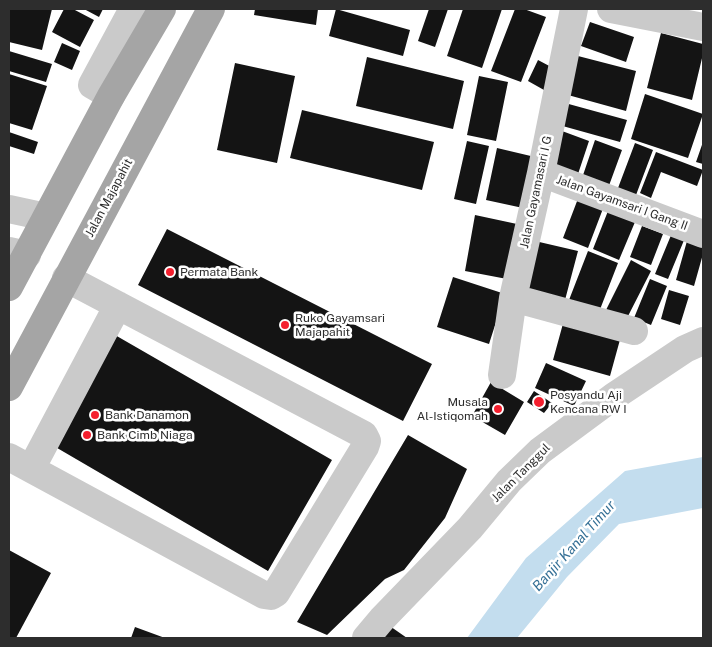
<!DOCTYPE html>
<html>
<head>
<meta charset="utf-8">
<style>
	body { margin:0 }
	#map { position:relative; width:712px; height:647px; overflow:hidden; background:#fff; font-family:"Public Sans",sans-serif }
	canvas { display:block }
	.frame { position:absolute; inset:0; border:10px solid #2d2d2d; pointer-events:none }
</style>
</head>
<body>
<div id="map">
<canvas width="712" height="647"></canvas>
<div class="frame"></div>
</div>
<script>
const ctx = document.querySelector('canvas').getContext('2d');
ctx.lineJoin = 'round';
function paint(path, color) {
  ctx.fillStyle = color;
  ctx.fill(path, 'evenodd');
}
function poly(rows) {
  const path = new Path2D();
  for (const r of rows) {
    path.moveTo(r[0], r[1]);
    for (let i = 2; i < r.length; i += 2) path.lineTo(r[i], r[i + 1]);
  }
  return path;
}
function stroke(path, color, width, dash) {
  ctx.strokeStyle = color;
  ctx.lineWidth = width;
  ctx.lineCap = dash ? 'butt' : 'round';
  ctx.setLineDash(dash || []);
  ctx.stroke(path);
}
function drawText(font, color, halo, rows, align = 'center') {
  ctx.font = font + ' "Public Sans",sans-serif';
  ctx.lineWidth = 5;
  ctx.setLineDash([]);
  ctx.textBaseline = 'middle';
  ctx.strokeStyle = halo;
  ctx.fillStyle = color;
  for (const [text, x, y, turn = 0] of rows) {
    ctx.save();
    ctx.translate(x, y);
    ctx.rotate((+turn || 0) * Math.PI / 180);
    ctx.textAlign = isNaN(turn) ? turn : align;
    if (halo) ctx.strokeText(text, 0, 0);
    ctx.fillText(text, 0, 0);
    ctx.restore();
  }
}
paint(poly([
	[703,457,703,508,619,524,567,577,517,638,467,638,526,558,625,471]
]), '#c3ddee');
paint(poly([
	[9,9,52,9,42,50,9,42],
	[64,9,73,9,94,20,80,47,52,32],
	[84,9,103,9,99,17],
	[255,9,318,9,316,25,254,15],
	[336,9,410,30,403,56,329,36],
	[429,9,448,9,435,47,418,41],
	[463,9,502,9,482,68,447,56],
	[515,9,524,9,546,17,521,82,491,71],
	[590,22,634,37,626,62,581,46],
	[661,33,703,44,703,54,692,100,647,88],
	[62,43,80,51,72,70,54,62],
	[9,51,52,64,46,82,9,71],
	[578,56,636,71,626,111,568,95],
	[367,57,464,81,453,129,356,106],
	[538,60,555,69,544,90,528,81],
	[235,63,295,76,277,163,217,150],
	[9,74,47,86,32,130,9,123],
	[479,76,508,82,496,141,467,135],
	[645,94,703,114,688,158,631,139],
	[565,103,627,120,620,142,559,125],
	[302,110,434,142,422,190,290,158],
	[562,131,589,141,578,174,551,165],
	[9,132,38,142,34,154,9,146],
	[595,140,622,150,607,191,581,181],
	[467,141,489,146,476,204,454,199],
	[703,142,703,164,696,162],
	[635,143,653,150,636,195,618,188],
	[497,148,535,157,523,208,486,200],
	[656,152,703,170,697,186,661,172,651,198,640,193],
	[579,196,604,206,588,248,563,238],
	[608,211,635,222,619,260,593,249],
	[475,215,517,224,507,279,465,271],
	[642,226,663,234,651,265,630,257],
	[674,228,687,233,668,279,655,274],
	[167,229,432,364,403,421,138,285],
	[535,241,578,251,565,300,524,290],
	[687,241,703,245,703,254,694,286,676,280],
	[588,251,618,263,599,312,569,300],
	[631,260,651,271,626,320,606,310],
	[453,277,505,294,489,344,437,327],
	[650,279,667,286,651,325,634,318],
	[669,290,689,296,680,325,661,319],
	[564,320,621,336,610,376,553,360],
	[115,335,332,460,268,571,52,445],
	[546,363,586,381,574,406,535,388],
	[491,382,524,402,505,435,472,416],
	[534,391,552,403,544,413,527,402],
	[408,435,467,469,445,518,404,570,385,579,327,635,297,622],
	[9,550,51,573,16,638,9,638],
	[384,622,407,638,373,638],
	[135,627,165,638,131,638]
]), '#141414');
stroke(poly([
	[611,9,703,27],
	[111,96,92,85,133,9],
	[541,173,703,234],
	[9,209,46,217],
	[9,251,27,255],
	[513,298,634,331],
	[502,375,513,298,541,173,574,9],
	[9,457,264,595,271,596,276,593,365,447,367,441,364,435,66,278],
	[31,469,118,305],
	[366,638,382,619,470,528,509,481,540,451,613,397,685,349,703,341]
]), '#cacaca', 28);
stroke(poly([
	[9,287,111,96,162,9],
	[9,387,211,9]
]), '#a5a5a5', 28);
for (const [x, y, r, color] of [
	[170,272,5,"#f41f2e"],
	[285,325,5,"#f41f2e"],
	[539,402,6,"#f41f2e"],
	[498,409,5,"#f41f2e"],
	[95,415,5,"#f41f2e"],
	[87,435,5,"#f41f2e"]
]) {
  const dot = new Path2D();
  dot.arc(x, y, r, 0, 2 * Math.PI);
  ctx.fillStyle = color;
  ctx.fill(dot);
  stroke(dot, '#fff', 2);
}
drawText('12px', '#2d2d2d', '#fff', [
	["Jalan Gayamasari I G",536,192,-78],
	["Jalan Majapahit",109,198,-62],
	["Jalan Gayamsari I Gang II",622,203,20],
	["Jalan Tanggul",521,473,-45]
]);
drawText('12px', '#2d2d2d', '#fff', [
	["Permata Bank",180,272],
	["Ruko Gayamsari",295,318],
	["Majapahit",295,332],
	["Posyandu Aji",550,395],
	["Kencana RW I",550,409],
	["Musala",488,402,"right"],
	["Al-Istiqomah",488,416,"right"],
	["Bank Danamon",105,415],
	["Bank Cimb Niaga",97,435]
], 'left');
drawText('italic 14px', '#357096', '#fff', [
	["Banjir Kanal Timur",574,546,-48]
]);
</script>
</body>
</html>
